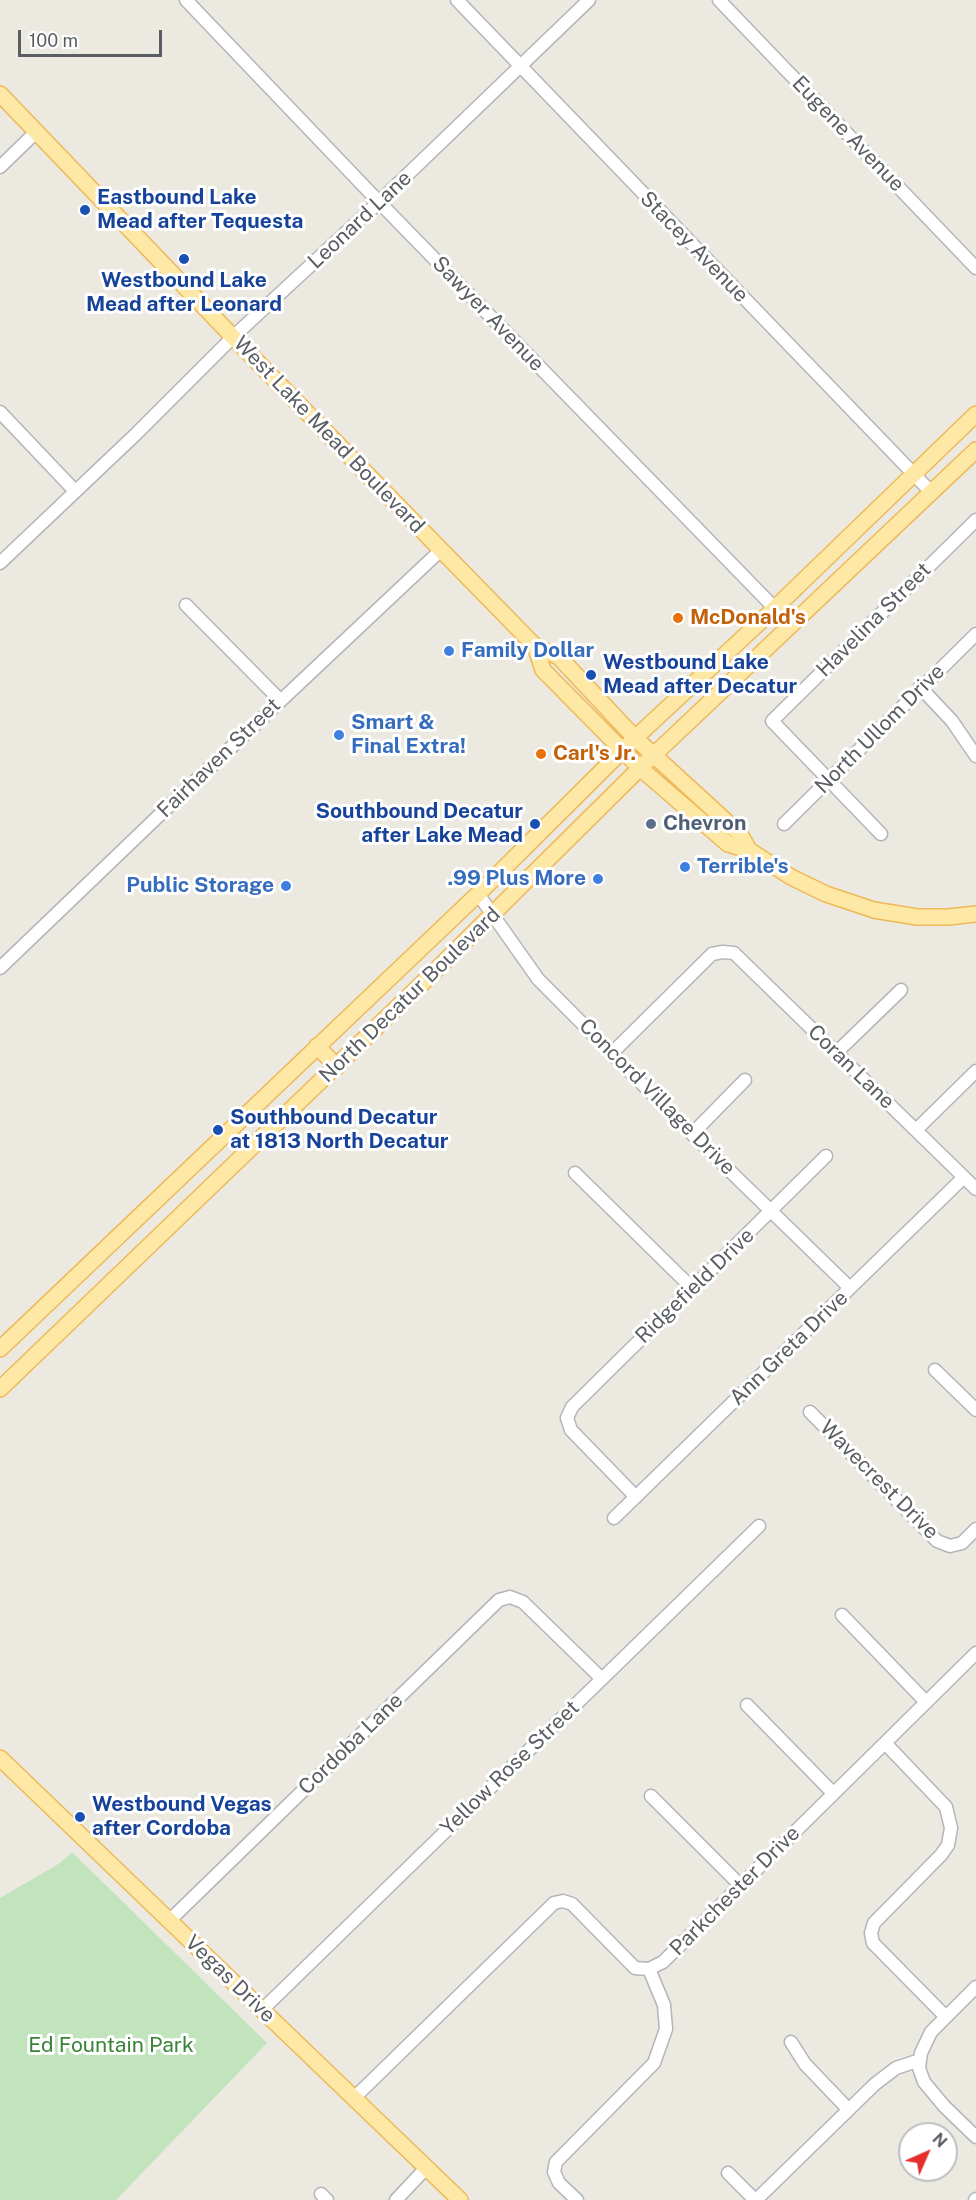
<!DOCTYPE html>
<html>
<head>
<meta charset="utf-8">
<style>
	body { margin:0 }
	#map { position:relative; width:976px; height:2200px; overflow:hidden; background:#ece9e1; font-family:"Public Sans",sans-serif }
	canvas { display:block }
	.north { position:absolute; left:898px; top:2122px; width:60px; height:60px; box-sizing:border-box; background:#fff; border:2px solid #bdbfc0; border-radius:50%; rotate:45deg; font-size:16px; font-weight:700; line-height:24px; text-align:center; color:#5a5e62 }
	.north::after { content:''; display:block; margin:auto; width:21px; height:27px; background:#e62e2f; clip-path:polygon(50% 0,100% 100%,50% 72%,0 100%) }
	.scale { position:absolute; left:18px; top:30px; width:144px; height:27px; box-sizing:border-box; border:3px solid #5a5e62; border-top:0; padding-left:8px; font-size:18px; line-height:21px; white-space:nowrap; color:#5a5e62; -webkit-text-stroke:4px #fff; paint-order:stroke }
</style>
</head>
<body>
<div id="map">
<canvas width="976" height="2200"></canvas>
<div class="north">N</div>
<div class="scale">100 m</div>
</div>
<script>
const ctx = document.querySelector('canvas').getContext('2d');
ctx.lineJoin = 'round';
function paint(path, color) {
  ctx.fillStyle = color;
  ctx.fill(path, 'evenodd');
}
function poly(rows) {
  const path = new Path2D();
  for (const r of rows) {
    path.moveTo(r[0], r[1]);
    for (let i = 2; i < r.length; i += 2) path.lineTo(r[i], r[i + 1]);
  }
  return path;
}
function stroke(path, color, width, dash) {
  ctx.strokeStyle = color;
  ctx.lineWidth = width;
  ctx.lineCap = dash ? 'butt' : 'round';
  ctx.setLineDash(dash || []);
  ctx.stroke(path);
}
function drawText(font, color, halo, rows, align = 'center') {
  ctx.font = font + ' "Public Sans",sans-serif';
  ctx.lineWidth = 6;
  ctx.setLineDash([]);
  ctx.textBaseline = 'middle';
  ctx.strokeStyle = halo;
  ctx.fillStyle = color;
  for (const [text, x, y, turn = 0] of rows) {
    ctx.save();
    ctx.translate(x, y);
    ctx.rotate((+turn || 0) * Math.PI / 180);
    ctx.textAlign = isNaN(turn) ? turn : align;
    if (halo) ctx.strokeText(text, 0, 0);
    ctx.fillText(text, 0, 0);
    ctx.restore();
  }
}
paint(poly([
	[72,1852,267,2043,116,2200,0,2200,0,1898,60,1863]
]), '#c1e4bd');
const minor = poly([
	[186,0,379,202,792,626],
	[457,0,932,493],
	[719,0,976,268],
	[0,167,36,132],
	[0,412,75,491],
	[0,563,136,434,233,337,379,202,589,0],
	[186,605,280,700],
	[920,687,952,721,976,756],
	[784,824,976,634],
	[881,834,772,721,976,520],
	[478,894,538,979,692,1134,850,1288],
	[0,968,172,803,441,550],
	[612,1053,712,954,723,952,734,953,976,1189],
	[836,1053,901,990],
	[916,1130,976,1071],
	[692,1134,745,1080],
	[575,1173,692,1288],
	[935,1370,976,1410],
	[810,1412,937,1541,950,1546,962,1543,976,1529],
	[636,1497,571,1430,567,1418,572,1407,826,1156],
	[614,1518,963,1178],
	[842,1615,926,1702],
	[747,1705,833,1793],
	[885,1743,946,1807,951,1828,948,1845,941,1855,874,1923,871,1933,873,1943,946,2017],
	[651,1796,740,1885],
	[169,1921,499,1600,510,1597,523,1602,602,1679],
	[976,1987,931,2032,921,2053,919,2068,924,2082,944,2106,976,2137],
	[262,2010,759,1526],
	[791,2042,805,2064,848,2109],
	[354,2098,554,1903,563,1901,572,1904,635,1968,649,1969,663,1962,976,1653],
	[728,2173,755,2200],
	[321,2194,327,2200],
	[396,2200,426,2168],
	[577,2200,559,2183,554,2172,556,2162,654,2063,666,2029,664,2005,649,1969],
	[756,2200,875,2084,896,2068,920,2060],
	[975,2200,976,2199]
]);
const major = poly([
	[0,94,233,337,535,646,559,657,635,738,740,834,749,850],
	[535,646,543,670,640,768,728,844,749,850,791,877,826,894,874,910,917,917,948,917,976,914],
	[317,1046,337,1067],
	[0,1349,478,894,635,738,775,608,976,414],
	[0,1389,433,973,640,768,976,450],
	[0,1758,460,2200]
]);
stroke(minor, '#b2b5b9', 15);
stroke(major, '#efb858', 18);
stroke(minor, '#fff', 12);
stroke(major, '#fee8a5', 15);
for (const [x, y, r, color] of [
	[85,210,6,"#1a4fb4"],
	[184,259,6,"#1a4fb4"],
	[678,618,6,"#e8710a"],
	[449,651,6,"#3f7fe0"],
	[591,675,6,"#1a4fb4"],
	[339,735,6,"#3f7fe0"],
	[541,754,6,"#e8710a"],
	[535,824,6,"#1a4fb4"],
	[651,824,6,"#5c6f8a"],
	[685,867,6,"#3f7fe0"],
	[598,879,6,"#3f7fe0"],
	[286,886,6,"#3f7fe0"],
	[218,1130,6,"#1a4fb4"],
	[80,1817,6,"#1a4fb4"]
]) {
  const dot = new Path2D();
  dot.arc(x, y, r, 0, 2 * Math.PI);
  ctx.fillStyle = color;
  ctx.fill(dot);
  stroke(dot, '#fff', 2);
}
drawText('21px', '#5a5e62', '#fff', [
	["Eugene Avenue",848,134,46],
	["Leonard Lane",360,220,-43],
	["Stacey Avenue",694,247,46],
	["Sawyer Avenue",488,314,46],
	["West Lake Mead Boulevard",329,435,46],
	["Havelina Street",874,620,-45],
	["North Ullom Drive",880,729,-45],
	["Fairhaven Street",219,758,-44],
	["North Decatur Boulevard",410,995,-44],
	["Coran Lane",851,1067,44],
	["Concord Village Drive",657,1097,45],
	["Ridgefield Drive",695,1286,-44],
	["Ann Greta Drive",789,1348,-44],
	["Wavecrest Drive",879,1480,45],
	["Cordoba Lane",351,1744,-44],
	["Yellow Rose Street",510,1768,-44],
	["Parkchester Drive",735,1891,-45],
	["Vegas Drive",230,1979,44]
]);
drawText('bold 21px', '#164399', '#fff', [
	["Eastbound Lake",97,198],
	["Mead after Tequesta",97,222],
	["Westbound Lake",184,281,"center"],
	["Mead after Leonard",184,305,"center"],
	["Westbound Lake",603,663],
	["Mead after Decatur",603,687],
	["Southbound Decatur",523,812,"right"],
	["after Lake Mead",523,836,"right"],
	["Southbound Decatur",230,1118],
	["at 1813 North Decatur",230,1142],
	["Westbound Vegas",92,1805],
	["after Cordoba",92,1829]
], 'left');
drawText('bold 21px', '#c56008', '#fff', [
	["McDonald's",690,618],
	["Carl's Jr.",553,754]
], 'left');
drawText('bold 21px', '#366cbe', '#fff', [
	["Family Dollar",461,651],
	["Smart &",351,723],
	["Final Extra!",351,747],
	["Terrible's",697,867],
	[".99 Plus More",586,879,"right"],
	["Public Storage",274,886,"right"]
], 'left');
drawText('bold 21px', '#4e5e75', '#fff', [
	["Chevron",663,824]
], 'left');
drawText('21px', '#398436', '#fff', [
	["Ed Fountain Park",111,2046]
]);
</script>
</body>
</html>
